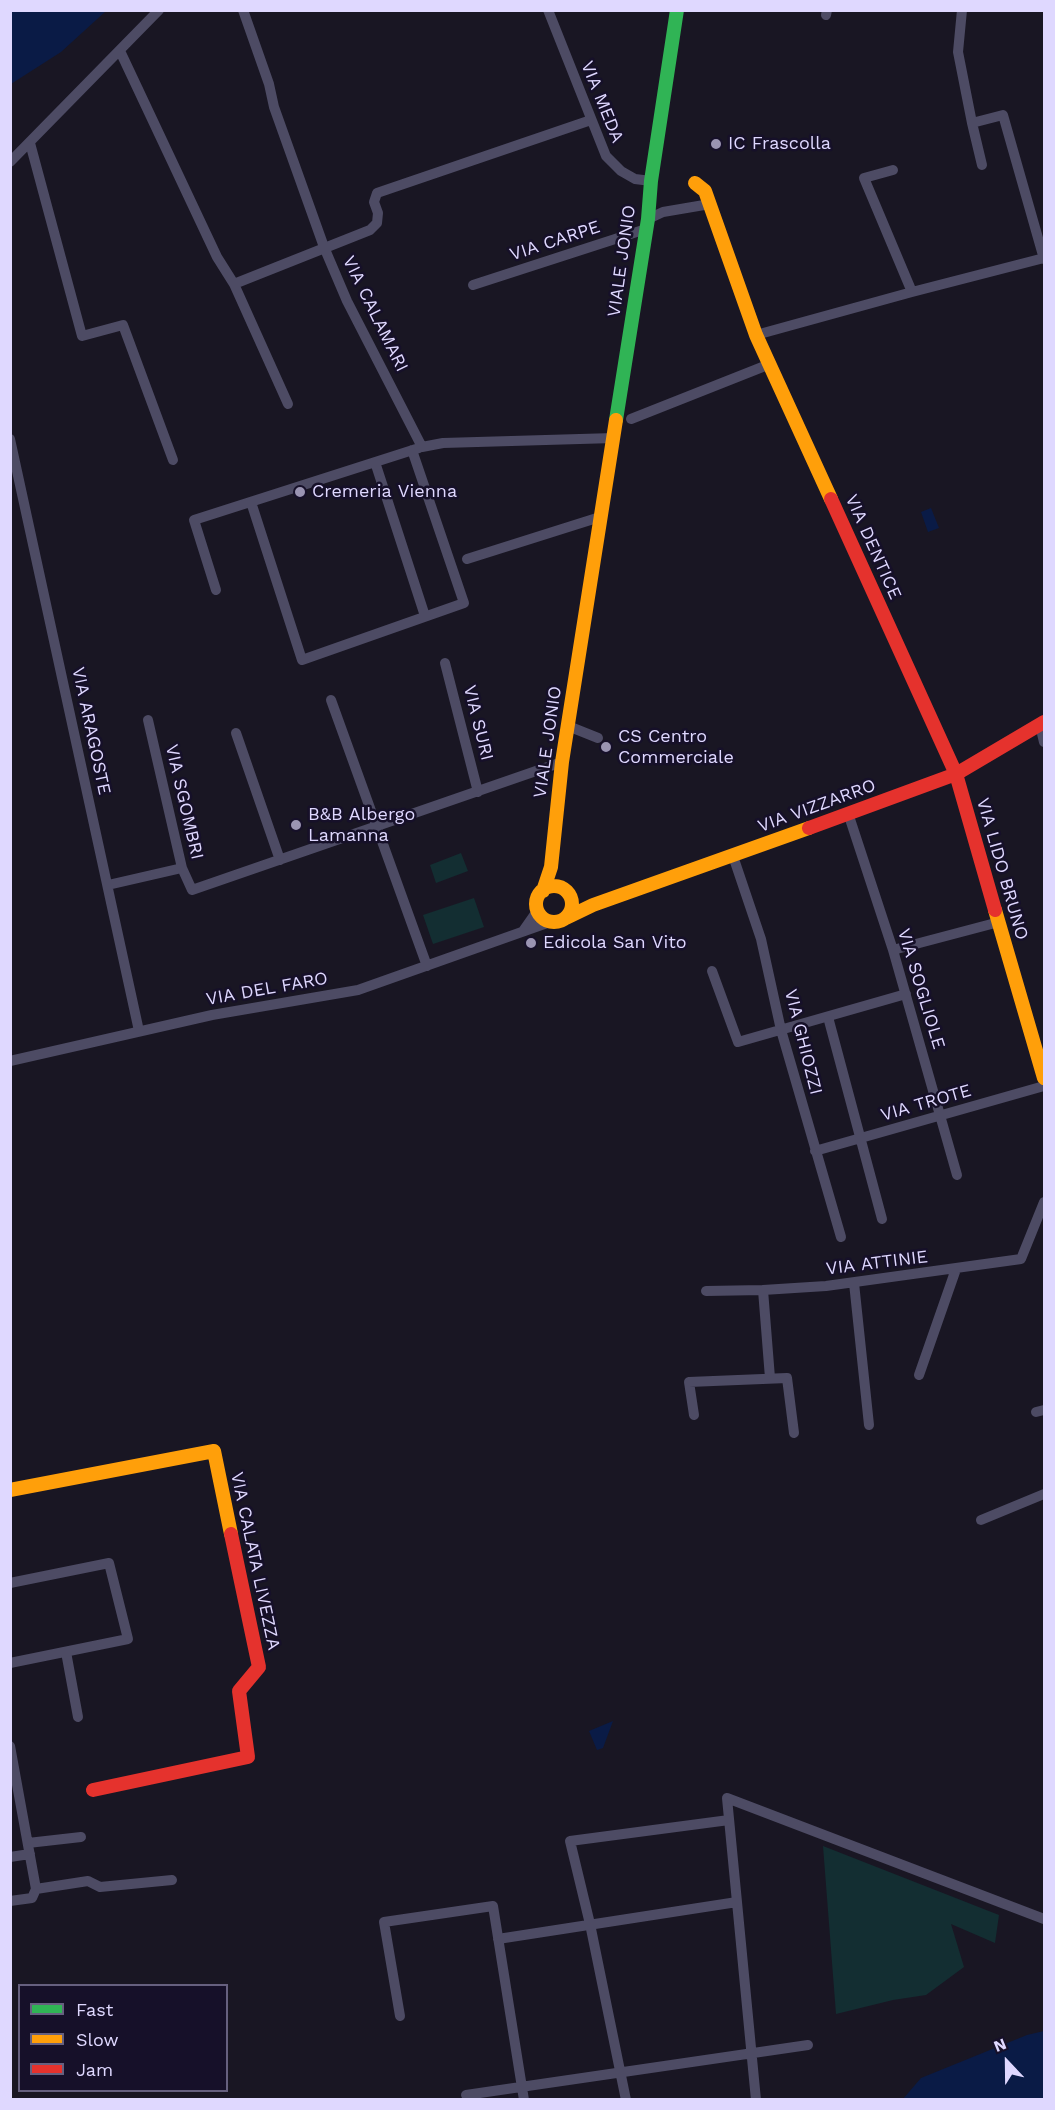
<!DOCTYPE html>
<html>
<head>
<meta charset="utf-8">
<style>
	body { margin:0 }
	#map { position:relative; width:1055px; height:2110px; overflow:hidden; background:#191623; font-family:"Work Sans",sans-serif }
	canvas { display:block }
	.frame { position:absolute; inset:0; border:12px solid #dfd8ff; pointer-events:none }
	.legend { position:absolute; left:18px; top:1984px; width:210px; height:108px; box-sizing:border-box; background:#161029; border:2px solid #66607f; margin:0; padding:8px 10px; list-style:none; font-size:18px; color:#dfd8ff }
	.legend li { display:flex; align-items:center; gap:12px; height:30px }
	.legend b { width:30px; border:2px solid #66607f }
	.north { position:absolute; left:977px; top:2032px; width:60px; height:60px; -webkit-text-stroke:4px #161029; paint-order:stroke; rotate:338deg; font-size:16px; font-weight:700; line-height:24px; text-align:center; color:#dfd8ff }
	.north::after { content:''; display:block; margin:auto; width:21px; height:27px; background:#dfd8ff; clip-path:polygon(50% 0,100% 100%,50% 72%,0 100%) }
</style>
</head>
<body>
<div id="map">
<canvas width="1055" height="2110"></canvas>
<div class="frame"></div>
<ul class="legend">
<li><b style="height:8px;background:#30b455"></b>Fast</li>
<li><b style="height:8px;background:#ff9f0a"></b>Slow</li>
<li><b style="height:8px;background:#e5322d"></b>Jam</li>
</ul>
<div class="north">N</div>
</div>
<script>
const ctx = document.querySelector('canvas').getContext('2d');
ctx.lineJoin = 'round';
function paint(path, color) {
  ctx.fillStyle = color;
  ctx.fill(path, 'evenodd');
}
function poly(rows) {
  const path = new Path2D();
  for (const r of rows) {
    if (r.length === 3) {
      path.moveTo(r[0] + r[2], r[1]);
      path.arc(r[0], r[1], r[2], 0, 2 * Math.PI);
      continue;
    }
    path.moveTo(r[0], r[1]);
    for (let i = 2; i < r.length; i += 2) path.lineTo(r[i], r[i + 1]);
  }
  return path;
}
function stroke(path, color, width, dash) {
  ctx.strokeStyle = color;
  ctx.lineWidth = width;
  ctx.lineCap = dash ? 'butt' : 'round';
  ctx.setLineDash(dash || []);
  ctx.stroke(path);
}
function drawText(font, color, halo, rows, align = 'center') {
  ctx.font = font + ' "Work Sans",sans-serif';
  ctx.lineWidth = 5;
  ctx.setLineDash([]);
  ctx.textBaseline = 'middle';
  ctx.strokeStyle = halo;
  ctx.fillStyle = color;
  for (const [text, x, y, turn = 0] of rows) {
    ctx.save();
    ctx.translate(x, y);
    ctx.rotate((+turn || 0) * Math.PI / 180);
    ctx.textAlign = isNaN(turn) ? turn : align;
    if (halo) ctx.strokeText(text, 0, 0);
    ctx.fillText(text, 0, 0);
    ctx.restore();
  }
}
paint(poly([
	[461,853,468,871,436,883,430,865],
	[474,898,484,927,433,944,423,915],
	[823,1846,999,1915,995,1943,951,1924,964,1967,926,1995,893,2000,836,2014]
]), '#132e32');
paint(poly([
	[11,10,106,10,106,11,61,52,11,84],
	[931,508,939,528,928,532,921,512],
	[613,1721,603,1748,597,1750,589,1731],
	[1044,2031,1044,2099,903,2099,921,2078,1027,2035]
]), '#0a1b46');
stroke(poly([
	[243,10,269,84,274,107,324,247,347,301,422,447,443,443,614,438],
	[548,10,606,156,621,171,635,179,651,181],
	[962,10,958,52,972,123,1003,115,1044,259],
	[826,15,827,10],
	[120,51,217,257,234,284,288,404],
	[972,123,982,165],
	[30,143,82,336,123,325,173,460],
	[10,162,159,10],
	[893,170,864,178,912,292],
	[648,219,663,212,710,204],
	[234,284,370,230,377,223,378,213,374,202,377,193,591,120],
	[473,285,646,229],
	[756,335,912,292,1044,258],
	[631,419,770,364],
	[10,439,139,1031],
	[375,462,425,616],
	[251,502,302,660,464,603,412,450],
	[467,559,600,517],
	[216,590,194,520,419,448],
	[445,663,478,792],
	[331,700,427,966],
	[148,720,182,868,192,890,562,762],
	[1040,725,1044,742],
	[568,726,598,738],
	[236,733,280,860],
	[848,813,893,950,957,1175],
	[733,856,761,939,781,1030,841,1237],
	[108,885,182,868],
	[523,931,537,911],
	[893,950,999,922],
	[712,971,738,1042,906,994],
	[828,1017,882,1219],
	[10,1061,212,1015,358,990,550,922],
	[815,1151,1044,1086],
	[854,1283,869,1425],
	[706,1291,763,1290],
	[919,1375,956,1269],
	[770,1378,763,1290,826,1286,1021,1259,1044,1202],
	[1036,1412,1044,1410],
	[694,1415,689,1382,787,1378,794,1433],
	[981,1520,1044,1494],
	[10,1583,109,1563,128,1639,10,1663],
	[66,1652,78,1717],
	[10,1746,36,1889,32,1898,10,1901],
	[28,1843,81,1837],
	[10,1857,30,1854],
	[36,1889,88,1881,100,1887,172,1880],
	[498,1939,737,1902],
	[400,2016,384,1922,493,1906,524,2100],
	[466,2095,808,2045],
	[626,2100,590,1924,570,1841,729,1820],
	[756,2100,727,1798,1044,1919]
]), '#4d4b64', 10);
stroke(poly([
	[616,420,648,219,651,181,677,10]
]), '#30b455', 14);
stroke(poly([
	[695,183,705,191,756,335,831,499],
	[554,904,18],
	[543,891,551,867,562,762,616,420],
	[995,910,1044,1078],
	[566,918,593,905,809,828],
	[10,1490,214,1451,231,1534]
]), '#ff9f0a', 14);
stroke(poly([
	[831,499,956,774,995,910],
	[809,828,956,774,1044,722],
	[93,1790,248,1757,239,1691,259,1667,231,1534]
]), '#e5322d', 14);
for (const [x, y, r, color] of [
	[716,144,6,"#9a94b2"],
	[300,492,6,"#9a94b2"],
	[606,747,6,"#9a94b2"],
	[296,825,6,"#9a94b2"],
	[531,943,6,"#9a94b2"]
]) {
  const dot = new Path2D();
  dot.arc(x, y, r, 0, 2 * Math.PI);
  ctx.fillStyle = color;
  ctx.fill(dot);
  stroke(dot, '#161029', 2);
}
drawText('18px', '#dfd8ff', '#161029', [
	["VIA MEDA",602,102,68],
	["VIA CARPE",555,241,-18],
	["VIALE JONIO",622,261,-82],
	["VIA CALAMARI",375,314,64],
	["VIA DENTICE",873,547,66],
	["VIA SURI",478,723,76],
	["VIA ARAGOSTE",91,731,78],
	["VIALE JONIO",548,742,-82],
	["VIA SGOMBRI",184,802,77],
	["VIA VIZZARRO",817,806,-20],
	["VIA LIDO BRUNO",1002,869,74],
	["VIA DEL FARO",267,989,-10],
	["VIA SOGLIOLE",921,989,73],
	["VIA GHIOZZI",803,1042,76],
	["VIA TROTE",926,1103,-16],
	["VIA ATTINIE",877,1263,-7],
	["VIA CALATA LIVEZZA",255,1561,78]
]);
drawText('18px', '#dfd8ff', '#161029', [
	["IC Frascolla",728,144],
	["Cremeria Vienna",312,492],
	["CS Centro",618,737],
	["Commerciale",618,758],
	["B&B Albergo",308,815],
	["Lamanna",308,836],
	["Edicola San Vito",543,943]
], 'left');
</script>
</body>
</html>
